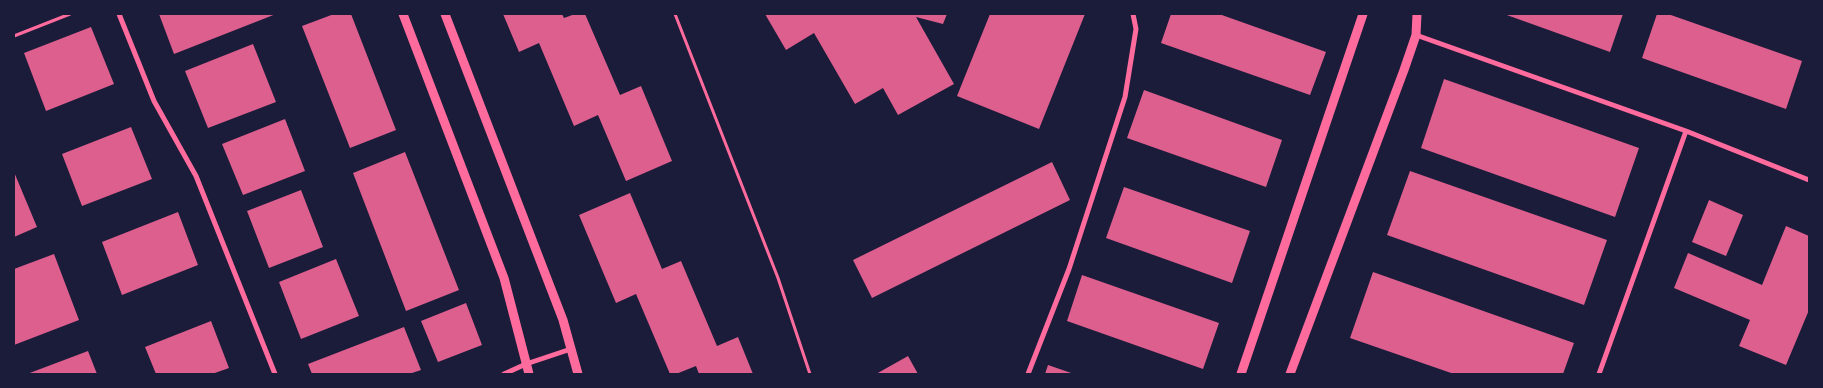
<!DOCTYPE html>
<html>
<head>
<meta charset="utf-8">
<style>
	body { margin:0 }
	#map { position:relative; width:1823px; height:388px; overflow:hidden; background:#1b1b3a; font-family:"Noto Sans",sans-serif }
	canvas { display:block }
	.frame { position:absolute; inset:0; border:15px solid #1b1b3a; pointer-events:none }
</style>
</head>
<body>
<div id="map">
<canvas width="1823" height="388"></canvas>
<div class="frame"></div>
</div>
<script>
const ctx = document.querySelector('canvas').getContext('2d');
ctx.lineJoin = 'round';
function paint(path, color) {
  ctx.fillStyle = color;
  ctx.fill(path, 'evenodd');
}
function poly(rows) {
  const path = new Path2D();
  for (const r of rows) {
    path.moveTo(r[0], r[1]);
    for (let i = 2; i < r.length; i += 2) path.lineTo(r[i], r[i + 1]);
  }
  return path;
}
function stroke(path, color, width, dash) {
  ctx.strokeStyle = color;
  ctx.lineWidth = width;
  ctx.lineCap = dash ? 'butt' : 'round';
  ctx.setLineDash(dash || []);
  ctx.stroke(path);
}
paint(poly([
	[159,14,276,14,174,54],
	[334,14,351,14,396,130,350,148,302,26],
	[503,14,562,14,564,18,575,14,585,14,620,95,641,86,672,161,626,181,598,115,574,126,539,43,519,52],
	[765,14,947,14,943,24,916,17,954,84,898,115,883,88,855,104,814,33,786,50],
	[990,14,1085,14,1039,129,957,96],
	[1171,14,1219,14,1326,52,1310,95,1161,43],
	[1504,14,1623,14,1610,52],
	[1657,14,1668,14,1802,61,1786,109,1642,58],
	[91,27,114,84,46,111,24,53],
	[253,44,276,102,208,128,185,71],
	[1444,79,1639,148,1615,217,1421,148],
	[1144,90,1282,140,1266,187,1127,138],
	[285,119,305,171,243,195,222,144],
	[131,127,152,179,82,206,62,154],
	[405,152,459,290,406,311,353,173],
	[1052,162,1070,200,872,298,853,260],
	[1410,171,1607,240,1584,305,1387,235],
	[14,172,37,227,14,237],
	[1124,187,1250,231,1232,283,1106,238],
	[301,190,323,247,269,268,247,211],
	[630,193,662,269,681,261,717,346,738,337,753,374,699,374,696,366,676,374,670,374,636,294,616,303,579,215],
	[1709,200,1743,215,1726,256,1692,242],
	[178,212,198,265,122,295,102,242],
	[1786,226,1809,236,1809,310,1786,365,1739,346,1750,320,1674,288,1688,253,1762,285],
	[54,254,79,320,14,345,14,269],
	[336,259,359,316,301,339,279,282],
	[1373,272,1574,343,1563,374,1454,374,1350,338],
	[1082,275,1219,323,1203,369,1067,321],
	[466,303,482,345,438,362,421,321],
	[211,321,229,368,212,374,156,374,145,347],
	[404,327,421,370,409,374,312,374,308,364],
	[88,351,97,374,27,374],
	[908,356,918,374,876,374],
	[1048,365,1074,374,1045,374]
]), '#dd5f8e');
stroke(poly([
	[675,14,778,278,810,374],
	[14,36,70,14]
]), '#ff6b9d', 3);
stroke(poly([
	[119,14,154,101,196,176,275,374],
	[1416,35,1686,131,1809,180],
	[504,374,526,364,571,349],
	[1028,374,1069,269,1125,97,1136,29,1133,14],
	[1599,374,1686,131]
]), '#ff6b9d', 5);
stroke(poly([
	[403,14,504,278,529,374],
	[445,14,563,320,578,374],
	[1241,374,1363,14],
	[1290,374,1404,70,1416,35,1417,14]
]), '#ff6b9d', 9);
</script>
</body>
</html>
